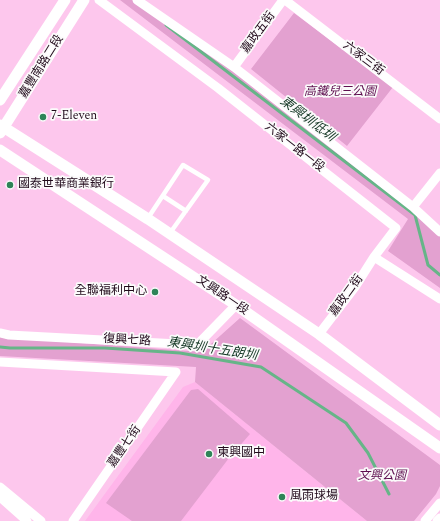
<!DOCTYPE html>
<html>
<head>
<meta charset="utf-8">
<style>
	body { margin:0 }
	canvas { display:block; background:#fdc7ed }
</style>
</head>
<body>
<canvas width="440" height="521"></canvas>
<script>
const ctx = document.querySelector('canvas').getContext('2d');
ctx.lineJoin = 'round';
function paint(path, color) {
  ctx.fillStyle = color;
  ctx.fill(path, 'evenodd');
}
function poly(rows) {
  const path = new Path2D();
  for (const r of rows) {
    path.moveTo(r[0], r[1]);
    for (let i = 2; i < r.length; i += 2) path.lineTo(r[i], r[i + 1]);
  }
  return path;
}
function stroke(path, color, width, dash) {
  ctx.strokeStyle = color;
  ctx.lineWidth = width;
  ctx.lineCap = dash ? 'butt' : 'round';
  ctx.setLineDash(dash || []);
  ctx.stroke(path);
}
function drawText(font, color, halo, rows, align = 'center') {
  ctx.font = font + ' Spectral,"Noto Sans TC",serif';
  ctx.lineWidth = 3.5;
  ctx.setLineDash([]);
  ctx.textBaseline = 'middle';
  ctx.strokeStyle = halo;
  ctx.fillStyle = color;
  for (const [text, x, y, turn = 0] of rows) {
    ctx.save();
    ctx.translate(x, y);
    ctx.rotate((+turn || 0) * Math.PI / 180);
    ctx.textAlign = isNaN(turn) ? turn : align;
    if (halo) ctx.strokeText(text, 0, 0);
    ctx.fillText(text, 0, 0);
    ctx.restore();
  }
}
paint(poly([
	[195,382,367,521,85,521,183,387]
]), '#ffb5ea');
paint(poly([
	[120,0,140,0,415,209,440,232,440,288,388,251,408,219],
	[294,13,393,87,347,146,251,69],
	[240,318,440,465,440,486,436,494,414,521,367,521,195,382,196,367,0,356,0,337,202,352],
	[198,389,250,434,229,458,181,521,132,521,106,503,191,390]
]), '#e3a1d0');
stroke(poly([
	[166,25,415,215,428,265,440,275],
	[0,347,10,348,105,348,180,353,261,367,346,423,368,453,389,494]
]), '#66b588', 3);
stroke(poly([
	[163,196,186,211],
	[148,218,183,165,208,180,170,233]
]), '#fff', 4.5);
stroke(poly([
	[99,0,218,88,396,228,374,257,440,299],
	[137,0,234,67,413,207,440,232],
	[285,0,440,119],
	[234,67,283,0],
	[413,207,440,173],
	[0,333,9,335,197,345,236,305],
	[319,334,355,287,374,257],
	[0,362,176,372],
	[0,487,41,521],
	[0,497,27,521],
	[73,521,176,372],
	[425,521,440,503],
	[437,521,440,518]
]), '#fff', 9);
stroke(poly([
	[0,100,65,0],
	[0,125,148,219,319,334,440,425],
	[0,133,84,0],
	[0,150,236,305,440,448]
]), '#fff', 11);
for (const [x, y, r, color] of [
	[43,117,4,"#2e8458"],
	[10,185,4,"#2e8458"],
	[155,292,4,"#2e8458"],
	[209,454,4,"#2e8458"],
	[282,497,4,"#2e8458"]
]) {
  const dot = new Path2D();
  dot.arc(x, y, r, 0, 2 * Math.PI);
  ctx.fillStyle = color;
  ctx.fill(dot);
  stroke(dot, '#fbfbfb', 1.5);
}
drawText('12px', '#20091a', '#fbfbfb', [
	["嘉政五街",259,33,-54],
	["六家三街",363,59,37],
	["嘉豐南路二段",42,67,-58],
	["六家一路一段",294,148,38],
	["文興路一段",222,296,34],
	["嘉政二街",347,296,-54],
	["復興七路",127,341,3],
	["嘉豐七街",125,447,-55]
]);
drawText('italic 12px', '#5f0f50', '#fbfbfb', [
	["高鐵兒三公園",340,93],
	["文興公園",382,477]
]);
drawText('12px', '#20091a', '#fbfbfb', [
	["7-Eleven",51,117],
	["國泰世華商業銀行",18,185],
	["全聯福利中心",147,292,"right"],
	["東興國中",217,454],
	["風雨球場",290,497]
], 'left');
drawText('italic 13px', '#143725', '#fbfbfb', [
	["東興圳低圳",307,120,37],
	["東興圳十五朗圳",212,350,9]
]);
</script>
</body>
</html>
